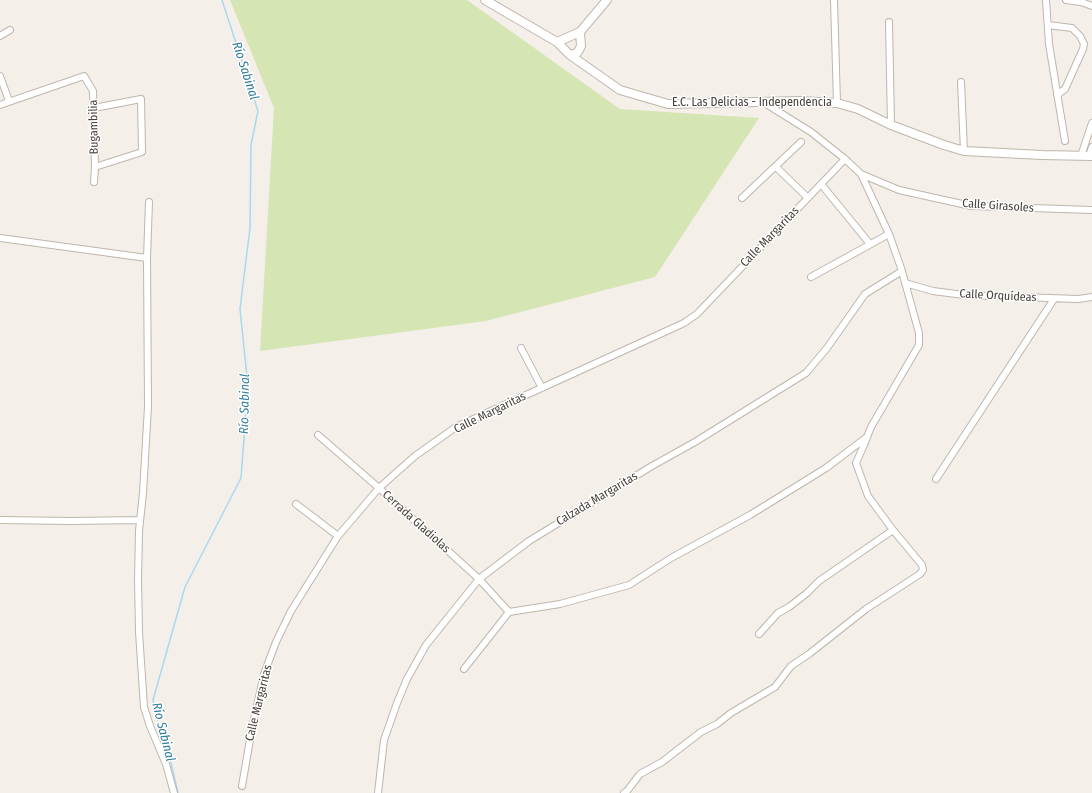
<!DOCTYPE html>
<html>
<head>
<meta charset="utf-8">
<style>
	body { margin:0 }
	canvas { display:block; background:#f4efe9 }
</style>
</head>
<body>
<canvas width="1092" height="793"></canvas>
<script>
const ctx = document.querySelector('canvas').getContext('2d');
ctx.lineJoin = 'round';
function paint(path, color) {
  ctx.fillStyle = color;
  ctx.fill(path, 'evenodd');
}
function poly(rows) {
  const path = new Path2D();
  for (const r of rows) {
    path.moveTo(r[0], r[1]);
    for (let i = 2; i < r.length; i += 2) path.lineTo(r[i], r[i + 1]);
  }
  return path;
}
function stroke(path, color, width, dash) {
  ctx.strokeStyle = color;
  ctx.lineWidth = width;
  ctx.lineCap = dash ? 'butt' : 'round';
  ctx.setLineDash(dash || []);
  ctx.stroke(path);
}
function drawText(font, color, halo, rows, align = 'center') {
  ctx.font = font + ' "Fira Sans Condensed",sans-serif';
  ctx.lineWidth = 3;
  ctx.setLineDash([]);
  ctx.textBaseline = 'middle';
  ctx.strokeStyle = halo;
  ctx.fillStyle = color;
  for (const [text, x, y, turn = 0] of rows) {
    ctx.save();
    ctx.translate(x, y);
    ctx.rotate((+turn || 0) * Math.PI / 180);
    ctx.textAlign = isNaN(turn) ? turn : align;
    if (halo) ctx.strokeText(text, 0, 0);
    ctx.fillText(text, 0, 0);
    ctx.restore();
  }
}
paint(poly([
	[230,0,467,0,620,109,759,118,655,277,486,321,260,351,274,108]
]), '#d5e6b4');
stroke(poly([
	[178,793,171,763,160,732,153,700,185,587,241,478,248,386,240,309,250,228,251,145,258,111,222,0]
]), '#a9d9ed', 1.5);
const minor = poly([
	[834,0,837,103],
	[1046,0,1049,44,1065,141],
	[1066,0,1081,2,1092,6],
	[889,22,891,125],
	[1048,25,1072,28,1080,36,1084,44,1083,49,1065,89,1057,95],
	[0,36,10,30],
	[0,76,9,101],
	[961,82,964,151],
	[0,105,84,76,93,91,95,167,94,182],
	[94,108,141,99,142,152,95,167],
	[1081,156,1092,123],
	[1089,156,1092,147],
	[776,167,808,198],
	[861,174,899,190,971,206,1092,210],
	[821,184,870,244],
	[742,198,801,142],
	[149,202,147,258,148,406,143,493,139,531,138,580,139,632,144,707,150,726,166,764,174,793],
	[0,238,147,258],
	[811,277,889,234],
	[905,283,933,291,964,295,1078,299,1092,297],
	[521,348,542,388],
	[318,435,379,488,479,579,509,612],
	[936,479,1054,299],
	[296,504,338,536],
	[0,520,71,521,139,520],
	[759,634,778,613,789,607,807,593,819,581,893,530],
	[464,669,509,612,560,604,629,585,671,558,750,515,826,468,867,437],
	[242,786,252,728,264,674,276,642,291,611,338,536,379,488,415,456,456,427,684,323,697,314,845,159],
	[378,793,384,740,397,703,407,679,426,645,479,579,529,541,652,466,695,442,806,373,827,348,865,294,902,271],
	[624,793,627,791,640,774,662,762,701,732,717,724,731,713,775,687,791,666,809,654,866,609,920,574,923,570,922,565,893,530,868,496,856,463,864,445,871,427,919,345,919,333,901,268,889,234,861,174,845,159,811,132,763,102]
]);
const tertiary = poly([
	[485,0,557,42,570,55,620,90,668,104,801,101,837,103,858,109,891,125,944,145,964,151,1042,155,1092,156],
	[557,42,580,32,607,0],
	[570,55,577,53,579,50,581,46,580,32]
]);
stroke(minor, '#bfb6ac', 8);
stroke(tertiary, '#bfb6ac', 10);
stroke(minor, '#fff', 6);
stroke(tertiary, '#fff', 8);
drawText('12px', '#473f38', '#fff', [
	["E.C. Las Delicias - Independencia",752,103],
	["Bugambilia",94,127,-91],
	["Calle Girasoles",998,206,4],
	["Calle Margaritas",770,237,-46],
	["Calle Orquídeas",998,296,3],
	["Calle Margaritas",490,413,-26],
	["Calzada Margaritas",597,499,-31],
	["Cerrada Gladiolas",416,522,42],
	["Calle Margaritas",259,703,-76]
]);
drawText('italic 13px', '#317d9e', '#fff', [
	["Río Sabinal",245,71,72],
	["Río Sabinal",245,404,-89],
	["Río Sabinal",163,732,76]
]);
</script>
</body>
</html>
